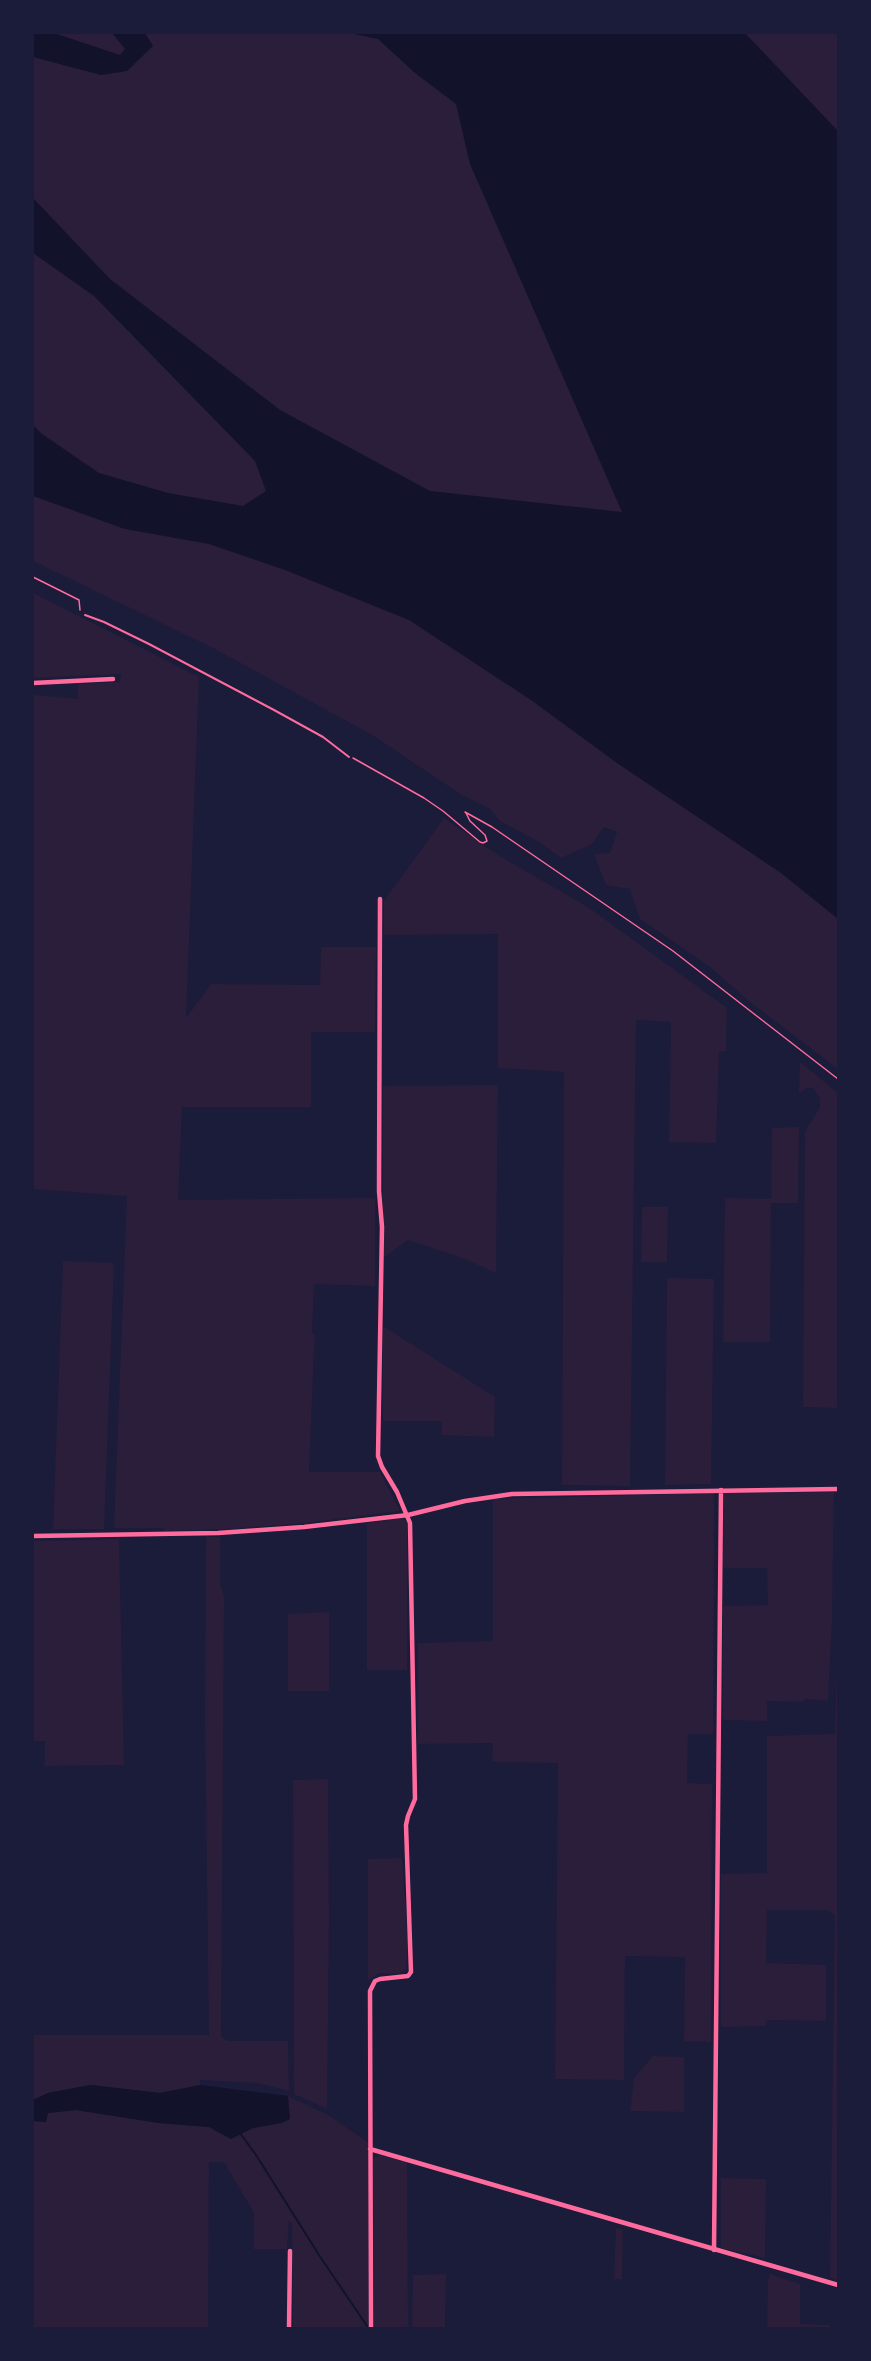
<!DOCTYPE html>
<html>
<head>
<meta charset="utf-8">
<style>
	body { margin:0 }
	#map { position:relative; width:871px; height:2361px; overflow:hidden; background:#1b1b3a; font-family:Arial,sans-serif }
	canvas { display:block }
	.frame { position:absolute; inset:0; border:34px solid #1b1b3a; pointer-events:none }
</style>
</head>
<body>
<div id="map">
<canvas width="871" height="2361"></canvas>
<div class="frame"></div>
</div>
<script>
const ctx = document.querySelector('canvas').getContext('2d');
ctx.lineJoin = 'round';
function paint(path, color) {
  ctx.fillStyle = color;
  ctx.fill(path, 'evenodd');
}
function poly(rows) {
  const path = new Path2D();
  for (const r of rows) {
    path.moveTo(r[0], r[1]);
    for (let i = 2; i < r.length; i += 2) path.lineTo(r[i], r[i + 1]);
  }
  return path;
}
function stroke(path, color, width, dash) {
  ctx.strokeStyle = color;
  ctx.lineWidth = width;
  ctx.lineCap = dash ? 'butt' : 'round';
  ctx.setLineDash(dash || []);
  ctx.stroke(path);
}
paint(poly([
	[33,33,838,33,838,1069,750,1002,709,966,640,919,630,889,606,885,594,854,610,853,617,832,604,827,592,844,561,858,539,842,500,821,490,809,460,794,374,736,213,648,33,561],
	[33,593,199,677,186,1018,211,984,320,985,321,947,376,947,375,1032,311,1032,311,1107,182,1107,178,1200,375,1198,375,1286,314,1284,312,1333,315,1334,314,1349,309,1472,380,1472,400,1511,306,1523,227,1529,164,1531,164,1528,114,1528,127,1196,33,1189,33,695,78,699,78,684,120,682,121,674,33,678],
	[444,818,498,855,588,907,727,1008,726,1051,719,1052,716,1143,669,1142,671,1022,636,1020,630,1486,562,1485,564,1072,498,1068,498,934,384,935,384,901],
	[800,1062,838,1093,838,1408,803,1407,805,1132,820,1107,820,1098,813,1088,807,1088,799,1093],
	[498,1085,496,1273,460,1257,408,1240,383,1258,383,1086],
	[799,1127,798,1203,771,1203,770,1342,723,1342,725,1198,771,1199,772,1128],
	[642,1207,668,1207,667,1262,641,1262],
	[63,1261,114,1263,104,1529,53,1529],
	[667,1278,714,1279,711,1484,665,1485],
	[383,1326,495,1397,494,1437,442,1435,442,1421,383,1421],
	[834,1492,832,1621,828,1701,805,1699,802,1702,767,1701,767,1721,723,1720,723,1606,768,1605,767,1568,723,1568,724,1493],
	[714,1493,713,1734,688,1734,687,1783,712,1784,711,2042,684,2041,685,1957,625,1956,624,2080,555,2079,558,1763,492,1762,493,1743,418,1744,418,1643,493,1641,493,1499],
	[403,1518,407,1523,407,1670,367,1670,367,1523],
	[206,1537,220,1537,220,1583,224,1596,221,2036,228,2041,288,2041,289,2091,258,2083,200,2080,200,2085,194,2087,160,2093,90,2085,48,2093,33,2100,33,2035,209,2035,205,1718],
	[119,1539,124,1765,45,1766,45,1741,33,1741,33,1541],
	[329,1612,329,1691,288,1691,288,1614],
	[838,1622,838,2281,830,2277,835,1916,827,1910,767,1910,766,1963,826,1965,826,2021,766,2020,766,2026,721,2027,721,1874,767,1873,767,1736,835,1734],
	[328,1779,329,1916,327,2109,294,2094,293,1780],
	[402,1858,408,1942,406,1970,398,1974,379,1973,368,1981,368,1859],
	[653,2056,684,2057,684,2112,630,2111,634,2078],
	[288,2096,328,2115,368,2142,368,2328,293,2328,292,2225,289,2220,287,2249,254,2249,254,2213,224,2162,209,2162,208,2328,33,2328,33,2121,46,2122,48,2113,76,2110,159,2123,209,2127,231,2139,253,2128,289,2119],
	[381,2154,407,2162,408,2326,412,2327,413,2275,446,2274,445,2328,374,2328,373,2158],
	[721,2178,766,2179,765,2258,721,2248],
	[616,2228,623,2229,622,2279,614,2279],
	[770,2274,800,2284,800,2324,830,2325,830,2328,767,2328,768,2280]
]), '#2a1e3b');
paint(poly([
	[33,33,54,33,120,55,125,49,112,33,145,33,153,46,127,71,101,75,33,57],
	[349,33,745,33,838,131,838,919,781,873,617,763,531,700,409,620,285,570,209,544,125,529,33,496,33,425,42,434,99,473,168,493,243,506,266,491,255,461,94,296,33,253,33,198,110,279,280,410,430,491,622,512,470,164,456,104,415,73,378,39],
	[91,2085,160,2093,200,2085,288,2096,290,2119,282,2123,253,2128,231,2139,209,2127,159,2123,76,2110,48,2113,46,2122,33,2121,33,2100,48,2093]
]), '#12122b');
stroke(poly([
	[240,2133,256,2155,319,2255,367,2326]
]), '#12122b', 2);
stroke(poly([
	[33,577,79,600,80,610],
	[353,758,424,798,443,811,480,842,483,843,487,841,485,835,470,821,466,813],
	[465,812,492,827,673,951,838,1079]
]), '#ff6b9d', 1.5);
stroke(poly([
	[85,615,104,622,149,644,274,710,323,737,349,757]
]), '#ff6b9d', 2);
stroke(poly([
	[33,683,113,679],
	[33,1536,218,1533,304,1527,408,1515,465,1501,512,1494,838,1489],
	[370,2149,838,2285],
	[714,2250,721,1490],
	[289,2328,290,2251],
	[371,2328,370,1991,375,1981,380,1979,408,1976,411,1972,406,1825,408,1816,415,1799,410,1523,397,1492,382,1467,378,1456,382,1227,379,1191,380,899]
]), '#ff6b9d', 4.5);
</script>
</body>
</html>
